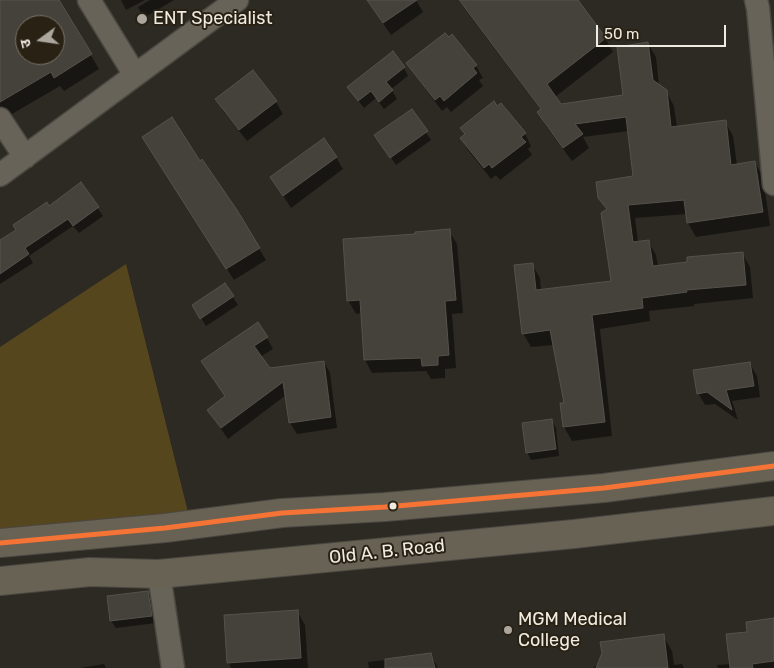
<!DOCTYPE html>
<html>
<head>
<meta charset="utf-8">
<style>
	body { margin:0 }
	#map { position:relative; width:774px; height:668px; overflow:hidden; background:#2d2a23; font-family:Rubik,"Noto Sans Devanagari",sans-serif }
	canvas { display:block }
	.north { position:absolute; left:15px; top:15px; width:50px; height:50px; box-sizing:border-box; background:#292214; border:1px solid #787266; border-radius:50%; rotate:256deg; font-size:14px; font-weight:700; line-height:20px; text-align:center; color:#efebe1 }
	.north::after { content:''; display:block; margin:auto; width:18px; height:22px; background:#aba79e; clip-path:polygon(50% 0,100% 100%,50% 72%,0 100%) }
	.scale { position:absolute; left:596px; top:25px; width:130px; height:22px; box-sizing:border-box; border:2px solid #efebe1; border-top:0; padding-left:6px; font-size:15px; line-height:18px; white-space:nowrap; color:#efebe1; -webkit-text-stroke:4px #292214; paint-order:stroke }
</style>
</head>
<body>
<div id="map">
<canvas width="774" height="668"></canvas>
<div class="north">उ</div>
<div class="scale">50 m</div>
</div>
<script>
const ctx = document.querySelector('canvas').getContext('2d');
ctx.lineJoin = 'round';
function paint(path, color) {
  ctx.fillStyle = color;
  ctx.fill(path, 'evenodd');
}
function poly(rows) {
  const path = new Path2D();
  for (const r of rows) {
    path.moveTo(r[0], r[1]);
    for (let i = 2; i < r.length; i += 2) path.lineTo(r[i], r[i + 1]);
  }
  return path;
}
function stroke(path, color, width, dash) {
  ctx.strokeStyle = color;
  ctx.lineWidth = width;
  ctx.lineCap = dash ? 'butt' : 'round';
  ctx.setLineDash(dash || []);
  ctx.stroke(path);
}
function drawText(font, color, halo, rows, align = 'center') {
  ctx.font = font + ' Rubik,sans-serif';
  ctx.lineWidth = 4;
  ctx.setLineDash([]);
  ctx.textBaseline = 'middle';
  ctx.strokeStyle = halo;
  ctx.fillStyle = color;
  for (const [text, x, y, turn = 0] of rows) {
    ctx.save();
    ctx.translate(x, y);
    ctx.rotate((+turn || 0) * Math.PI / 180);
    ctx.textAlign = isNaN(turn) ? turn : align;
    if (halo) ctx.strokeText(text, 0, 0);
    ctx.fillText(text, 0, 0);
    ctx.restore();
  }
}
paint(poly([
	[126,264,188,512,0,529,0,347]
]), '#56461e');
paint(poly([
	[7,0,58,0,99,69,64,91,60,86,0,121,0,4],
	[25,25,55,25,55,55,25,55],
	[121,0,145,0,126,10],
	[150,0,174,0,144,18,138,7],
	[367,0,416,0,423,12,391,35],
	[458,0,576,0,605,38,613,52,555,97,561,105,625,96,648,44,656,57,659,86,666,91,674,106,677,128,725,122,733,136,737,165,755,163,763,177,770,226,696,237,688,223,687,214,635,218,638,242,648,241,656,255,658,266,689,263,742,253,750,267,753,298,694,304,694,306,649,311,650,321,600,329,612,436,572,441,564,427,565,404,554,345,531,347,523,333,532,264,540,278,541,291,612,282,607,210,600,197,635,177,629,131,583,137,589,148,572,161,546,126,538,112,541,110],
	[408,64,476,66,483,78,479,80,483,86,451,112,447,107,442,111,415,75],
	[404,68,408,76,391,89,397,99,384,109,376,98,364,108,349,88],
	[217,100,276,102,283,114,247,141,224,112],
	[411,110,431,140,396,165,381,143],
	[525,134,531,146,528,149,532,155,500,180,496,175,491,179,468,150,461,138],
	[150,149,200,162,236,211,266,260,234,280],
	[336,157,343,169,291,208,271,177],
	[81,184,103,216,79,233,73,226,29,256,33,263,0,284,0,242],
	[449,231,457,244,463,313,452,314,456,368,445,369,445,378,431,379,426,371,372,373,365,360,362,313,356,314,348,300,416,235],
	[225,285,238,305,206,326,193,305],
	[267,338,273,349,260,357,269,369,324,362,330,373,337,428,297,434,290,423,286,395,228,439,208,410,226,397,209,372],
	[750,364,757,376,760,397,732,401,738,420,715,404,705,405,698,393],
	[551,420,556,428,559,456,531,460,527,452],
	[148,592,152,600,156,623,116,628,111,621],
	[297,611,305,625,308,668,231,668,229,663],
	[774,620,774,668,718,668,717,665,731,664,749,633],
	[663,636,672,651,674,665,682,664,684,668,593,668,600,662],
	[431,655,438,668,369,668,368,662],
	[104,664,106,668,80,668]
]), '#0007');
const building = poly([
	[0,0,59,0,92,54,54,78,51,72,0,102,0,0],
	[25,25,55,25,55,55,25,55,25,25],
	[367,0,417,0,383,23,367,0],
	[459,0,578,0,606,38,547,84,561,104,623,95,617,47,648,42,653,80,667,90,671,127,726,120,731,165,755,161,763,212,687,223,684,200,628,205,633,242,649,240,653,266,687,262,687,257,743,252,746,285,686,290,687,292,642,298,643,308,592,315,605,422,563,427,560,403,564,403,550,330,522,334,514,265,533,263,536,290,611,281,601,213,607,209,598,198,596,182,633,176,626,117,575,124,583,134,563,148,537,112,541,109,459,0],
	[445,33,449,37,452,34,477,65,473,68,477,73,444,101,440,96,435,100,406,63,445,33],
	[393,51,405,67,386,82,393,90,379,102,371,91,358,101,347,87,393,51],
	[253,70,277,101,239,130,215,99,253,70],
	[494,101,497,106,501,103,526,133,521,137,526,142,492,168,489,164,484,168,460,138,465,134,460,128,494,101],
	[412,109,428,131,390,158,374,135,412,109],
	[172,117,200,161,202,159,237,210,260,248,226,269,142,137,172,117],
	[324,138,337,157,283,196,270,177,324,138],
	[81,182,99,207,73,226,68,219,25,248,29,254,0,274,0,240,16,230,13,225,47,202,49,206,81,182],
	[450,229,456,300,445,301,449,355,438,356,438,365,422,366,421,358,364,360,360,300,347,301,343,239,415,234,415,232,450,229],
	[225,283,234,296,200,319,192,305,225,283],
	[258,322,268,337,254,346,270,368,324,361,331,417,289,423,283,382,221,428,207,410,225,396,201,361,258,322],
	[750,362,754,386,726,390,732,410,707,392,697,394,693,370,750,362],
	[552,419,556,449,526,453,522,423,552,419],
	[148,591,152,616,110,621,107,596,148,591],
	[298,610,301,658,227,663,224,615,298,610],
	[774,618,774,661,752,664,753,668,730,668,726,634,747,632,746,622,774,618],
	[664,634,668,668,596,668,602,653,600,642,664,634],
	[431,653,435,668,385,668,385,659,431,653]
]);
paint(building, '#45423c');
stroke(building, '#55524c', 1);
const minor = poly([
	[89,0,135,75],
	[756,0,758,8,774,184],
	[0,119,25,157],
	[0,175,237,0],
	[159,574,173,668]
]);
const major = poly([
	[0,543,165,528,282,513,385,507,604,488,774,466],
	[0,581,90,572,159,574,574,534,774,511]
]);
stroke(minor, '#4b4842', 25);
stroke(major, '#4b4842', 30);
stroke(minor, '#686358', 22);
stroke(major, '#686255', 28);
stroke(poly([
	[0,543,165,528,282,513,385,507,604,488,774,466]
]), '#f57335', 5);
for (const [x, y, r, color] of [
	[142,19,6,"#aba79e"],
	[393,506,4.5,"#efebe1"],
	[508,630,5,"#aba79e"]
]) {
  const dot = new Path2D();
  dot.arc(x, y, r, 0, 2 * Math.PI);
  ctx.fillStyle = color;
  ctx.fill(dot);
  stroke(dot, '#292214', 2);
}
drawText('18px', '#efebe1', '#292214', [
	["ENT Specialist",153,19],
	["MGM Medical",518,620],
	["College",518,641]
], 'left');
drawText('18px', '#efebe1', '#292214', [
	["Old A. B. Road",387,552,-6]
]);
</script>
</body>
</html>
